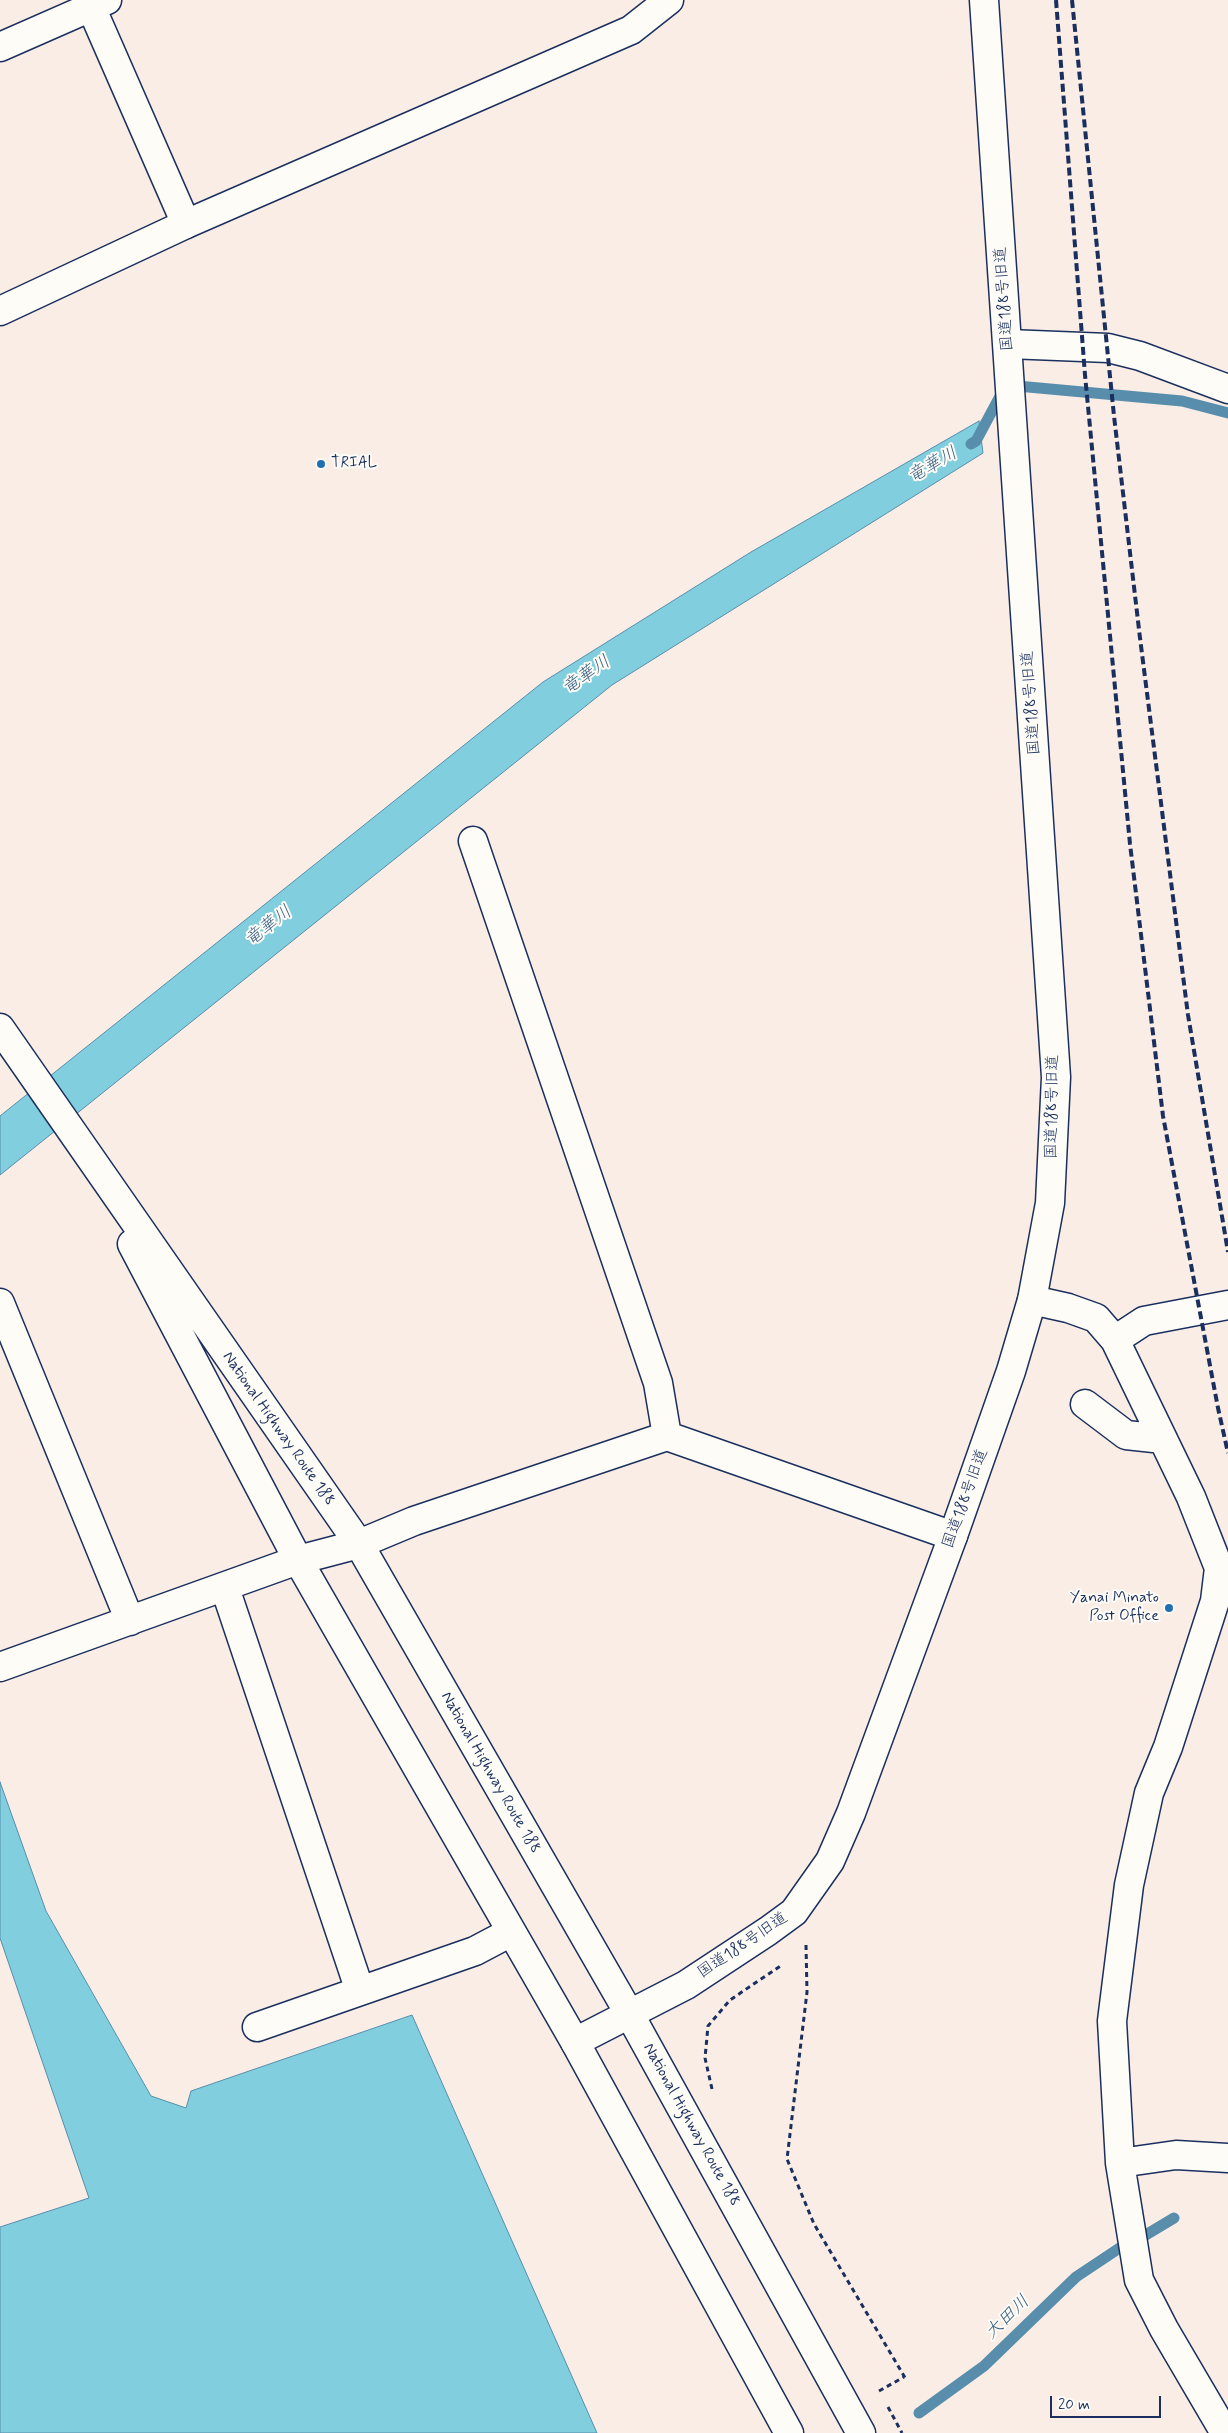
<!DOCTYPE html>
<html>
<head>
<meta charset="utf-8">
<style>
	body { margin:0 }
	#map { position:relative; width:1228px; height:2433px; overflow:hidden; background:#f9ede6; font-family:Mynerve,sans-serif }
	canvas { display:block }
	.scale { position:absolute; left:1050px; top:2396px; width:111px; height:22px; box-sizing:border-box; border:2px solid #1b2f5e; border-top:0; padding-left:6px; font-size:15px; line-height:18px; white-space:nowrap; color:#1b2f5e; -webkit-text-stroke:4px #fdfcf7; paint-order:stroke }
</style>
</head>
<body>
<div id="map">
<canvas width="1228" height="2433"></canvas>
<div class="scale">20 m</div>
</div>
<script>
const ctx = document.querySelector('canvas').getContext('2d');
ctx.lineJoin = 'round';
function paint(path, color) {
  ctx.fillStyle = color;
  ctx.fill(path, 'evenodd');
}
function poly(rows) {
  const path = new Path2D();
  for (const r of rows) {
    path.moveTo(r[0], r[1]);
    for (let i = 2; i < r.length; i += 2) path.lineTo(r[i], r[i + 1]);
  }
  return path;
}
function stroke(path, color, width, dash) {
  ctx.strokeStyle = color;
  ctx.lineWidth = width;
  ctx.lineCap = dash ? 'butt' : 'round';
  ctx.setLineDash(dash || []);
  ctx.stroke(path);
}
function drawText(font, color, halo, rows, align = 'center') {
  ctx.font = font + ' Mynerve,"Klee One",sans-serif';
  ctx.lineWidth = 4;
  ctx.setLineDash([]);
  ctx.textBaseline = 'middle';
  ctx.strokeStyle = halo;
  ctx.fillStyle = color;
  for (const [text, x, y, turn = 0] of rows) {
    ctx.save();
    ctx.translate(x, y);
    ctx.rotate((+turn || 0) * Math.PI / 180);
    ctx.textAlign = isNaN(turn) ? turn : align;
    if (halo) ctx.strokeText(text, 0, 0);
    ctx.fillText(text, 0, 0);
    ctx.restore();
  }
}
const water = poly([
	[979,421,983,453,612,685,0,1175,0,1116,543,682,751,552,979,421],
	[0,1782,46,1911,151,2096,186,2108,191,2091,412,2015,597,2433,0,2433,0,2227,89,2198,0,1938,0,1782]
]);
paint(water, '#80cede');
stroke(water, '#588eab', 1);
stroke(poly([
	[971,444,976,441,1006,385,1182,401,1228,413],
	[1144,2236,1174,2218],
	[919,2413,984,2366,1076,2277,1121,2247]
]), '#588eab', 11);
const street = poly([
	[88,0,186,224],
	[0,47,107,0],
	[1008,344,1108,348,1140,356,1228,389],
	[473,841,658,1383,667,1436],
	[1032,1300,1068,1308,1096,1318,1115,1340,1144,1321,1228,1305],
	[0,1303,130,1621],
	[1115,1340,1191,1497,1219,1568,1215,1601,1168,1747,1149,1793,1129,1885,1112,2021,1120,2163,1139,2280,1164,2329,1225,2433],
	[1085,1404,1126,1435,1163,1439],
	[225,1588,360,1991],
	[0,1667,298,1560,359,1544,414,1521,667,1436,953,1536],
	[257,2027,475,1951,511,1932],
	[1120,2163,1176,2155,1228,2158]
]);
const secondary = poly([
	[0,311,186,224,631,30,669,0],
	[575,2042,686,1985,768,1931,794,1912,830,1861,851,1813,953,1536,1011,1371,1032,1300,1050,1203,1056,1077,984,0]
]);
const highway = poly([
	[0,1028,359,1544,630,2015,861,2433],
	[132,1244,298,1560,575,2042,789,2433]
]);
stroke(street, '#1b2f5e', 31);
stroke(secondary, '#1b2f5e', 31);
stroke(highway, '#1b2f5e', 31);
stroke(poly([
	[806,1945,807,1992,787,2159,814,2224,907,2381],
	[712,2089,705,2058,708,2026,730,2000,782,1965],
	[879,2391,904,2377],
	[888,2407,902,2433]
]), '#1b2f5e', 3, [5, 4]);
stroke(street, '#fdfcf7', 28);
stroke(secondary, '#fdfcf7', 28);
stroke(highway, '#fdfcf7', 28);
stroke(poly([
	[1056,0,1085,375,1130,844,1163,1116,1218,1408,1228,1453],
	[1072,0,1114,416,1140,638,1188,1015,1228,1252]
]), '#1b2f5e', 4, [8, 4]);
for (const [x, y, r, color] of [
	[321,464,5,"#1f6fb2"],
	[1169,1608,5,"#1f6fb2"]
]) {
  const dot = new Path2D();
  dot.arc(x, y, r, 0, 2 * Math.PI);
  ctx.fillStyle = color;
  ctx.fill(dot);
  stroke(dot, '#fdfcf7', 2);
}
drawText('16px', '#1b2f5e', '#fdfcf7', [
	["国道188号旧道",1005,299,-94],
	["国道188号旧道",1032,703,-94],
	["国道188号旧道",1053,1107,-89],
	["National Highway Route 188",278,1429,55],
	["国道188号旧道",966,1499,-70],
	["National Highway Route 188",490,1773,60],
	["国道188号旧道",743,1946,-34],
	["National Highway Route 188",691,2125,61]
]);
drawText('16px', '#1b2f5e', '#fdfcf7', [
	["TRIAL",331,464],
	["Yanai Minato",1159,1599,"right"],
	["Post Office",1159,1617,"right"]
], 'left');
drawText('italic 18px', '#395f84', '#fdfcf7', [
	["竜華川",933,466,-30],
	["竜華川",587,676,-35],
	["竜華川",269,927,-38],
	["大田川",1008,2318,-44]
]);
</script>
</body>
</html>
